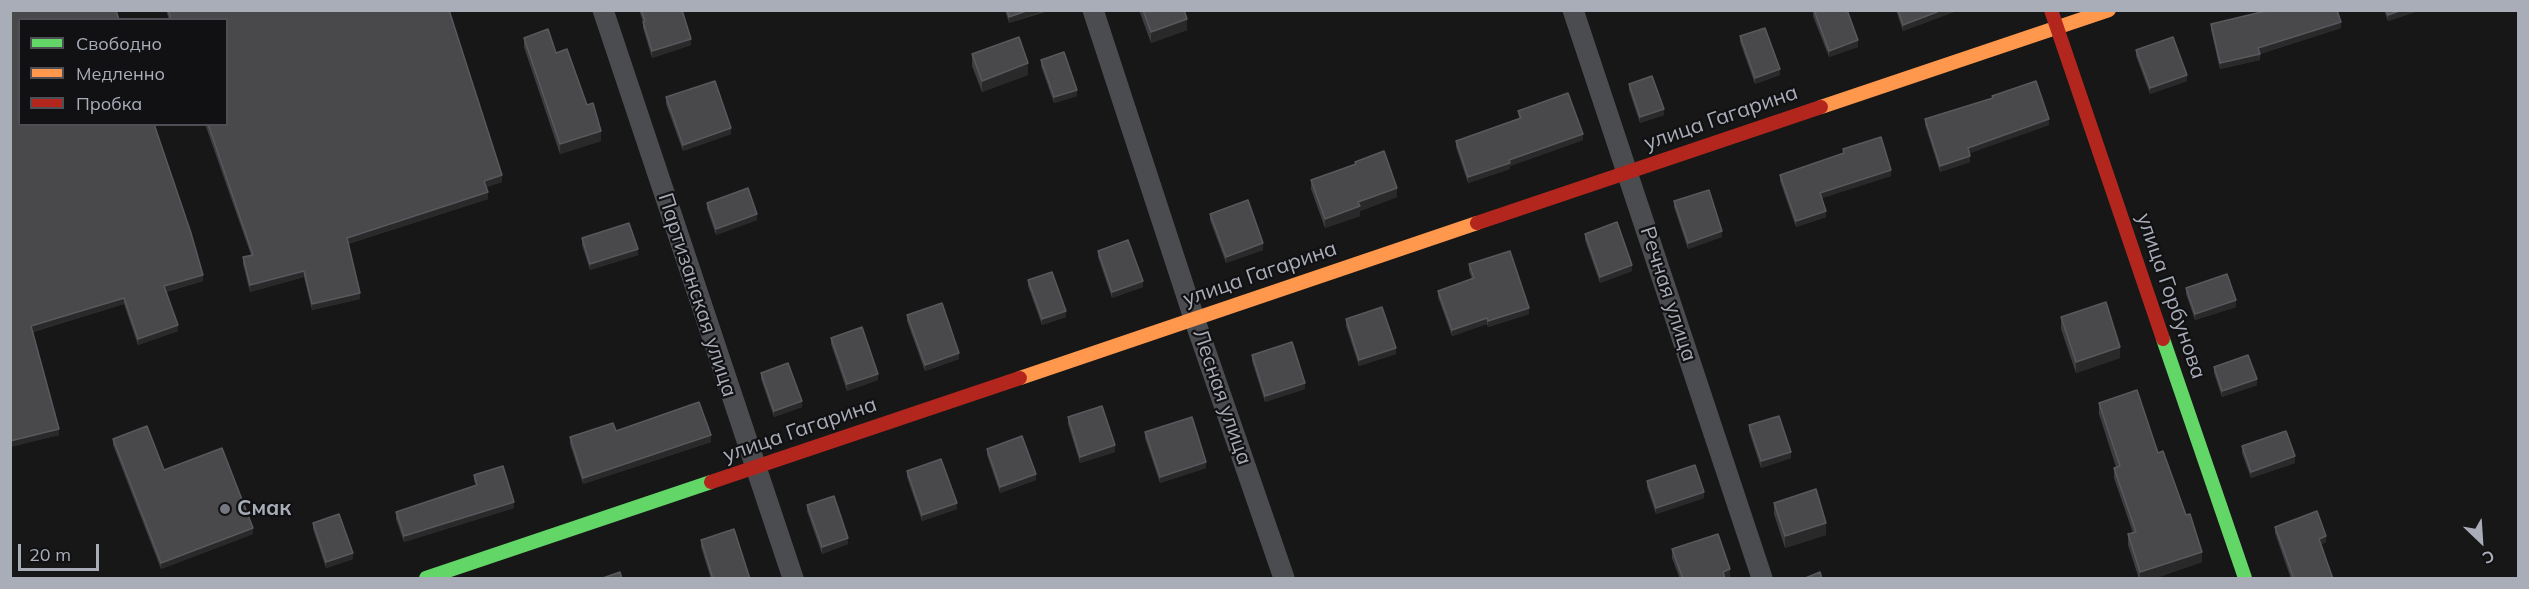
<!DOCTYPE html>
<html>
<head>
<meta charset="utf-8">
<style>
	body { margin:0 }
	#map { position:relative; width:2529px; height:589px; overflow:hidden; background:#171717; font-family:Mulish,sans-serif }
	canvas { display:block }
	.frame { position:absolute; inset:0; border:12px solid #a8adb8; pointer-events:none }
	.legend { position:absolute; left:18px; top:18px; width:210px; height:108px; box-sizing:border-box; background:#111113; border:2px solid #4d4f55; margin:0; padding:8px 10px; list-style:none; font-size:18px; color:#a8adb8 }
	.legend li { display:flex; align-items:center; gap:12px; height:30px }
	.legend b { width:30px; border:2px solid #4d4f55 }
	.north { position:absolute; left:2451px; top:511px; width:60px; height:60px; -webkit-text-stroke:4px #111113; paint-order:stroke; rotate:155deg; font-size:16px; font-weight:700; line-height:24px; text-align:center; color:#a8adb8 }
	.north::after { content:''; display:block; margin:auto; width:21px; height:27px; background:#a8adb8; clip-path:polygon(50% 0,100% 100%,50% 72%,0 100%) }
	.scale { position:absolute; left:18px; top:544px; width:81px; height:27px; box-sizing:border-box; border:3px solid #a8adb8; border-top:0; padding-left:8px; font-size:18px; line-height:21px; white-space:nowrap; color:#a8adb8; -webkit-text-stroke:4px #111113; paint-order:stroke }
</style>
</head>
<body>
<div id="map">
<canvas width="2529" height="589"></canvas>
<div class="frame"></div>
<ul class="legend">
<li><b style="height:8px;background:#63d668"></b>Свободно</li>
<li><b style="height:8px;background:#ff974d"></b>Медленно</li>
<li><b style="height:8px;background:#b3261e"></b>Пробка</li>
</ul>
<div class="north">С</div>
<div class="scale">20 m</div>
</div>
<script>
const ctx = document.querySelector('canvas').getContext('2d');
ctx.lineJoin = 'round';
function poly(rows) {
  const path = new Path2D();
  for (const r of rows) {
    path.moveTo(r[0], r[1]);
    for (let i = 2; i < r.length; i += 2) path.lineTo(r[i], r[i + 1]);
  }
  return path;
}
function stroke(path, color, width, dash) {
  ctx.strokeStyle = color;
  ctx.lineWidth = width;
  ctx.lineCap = dash ? 'butt' : 'round';
  ctx.setLineDash(dash || []);
  ctx.stroke(path);
}
function paint(path, color) {
  ctx.fillStyle = color;
  ctx.fill(path, 'evenodd');
}
function drawText(font, color, halo, rows, align = 'center') {
  ctx.font = font + ' Mulish,sans-serif';
  ctx.lineWidth = 4.5;
  ctx.setLineDash([]);
  ctx.textBaseline = 'middle';
  ctx.strokeStyle = halo;
  ctx.fillStyle = color;
  for (const [text, x, y, turn = 0] of rows) {
    ctx.save();
    ctx.translate(x, y);
    ctx.rotate((+turn || 0) * Math.PI / 180);
    ctx.textAlign = isNaN(turn) ? turn : align;
    if (halo) ctx.strokeText(text, 0, 0);
    ctx.fillText(text, 0, 0);
    ctx.restore();
  }
}
stroke(poly([
	[603,10,793,578],
	[1093,10,1194,318,1284,578],
	[1573,10,1762,578]
]), '#4b4c50', 21);
stroke(poly([
	[2163,339,2245,578],
	[426,578,711,482]
]), '#63d668', 14);
stroke(poly([
	[1821,107,2109,10],
	[1020,378,1477,223]
]), '#ff974d', 14);
stroke(poly([
	[2051,10,2163,339],
	[1477,223,1821,107],
	[711,482,1020,378]
]), '#b3261e', 14);
paint(poly([
	[10,10,203,281,166,292,178,331,138,345,124,304,33,332,59,435,10,447],
	[166,10,449,10,502,182,486,187,488,199,348,244,360,299,312,310,304,277,250,292,243,264,243,257,251,255,205,124,226,124,226,20,169,20],
	[639,10,682,10,691,45,652,58,643,28,643,22],
	[1005,10,1048,10,1048,11,1009,23],
	[1139,10,1184,10,1187,30,1151,43],
	[1813,10,1858,47,1829,57,1813,16],
	[1896,10,1959,10,1903,31],
	[2384,10,2415,10,2415,12,2388,21],
	[2211,24,2341,28,2260,54,2260,60,2220,69,2211,30],
	[1740,36,1780,75,1755,84,1740,42],
	[524,38,556,53,587,105,601,141,560,154,524,47],
	[2136,50,2187,81,2150,94,2136,56],
	[972,54,1028,75,982,92,972,66],
	[1041,60,1077,96,1054,103,1041,66],
	[1629,84,1664,115,1640,123,1629,90],
	[1992,96,2049,125,1969,153,1970,162,1940,172,1925,125,1925,119,1992,98],
	[666,97,731,134,683,151,666,104],
	[1518,111,1583,140,1510,166,1510,169,1468,183,1456,147,1456,141,1519,119],
	[1843,149,1891,176,1821,198,1826,217,1796,227,1780,181,1780,175,1843,154],
	[1355,162,1397,197,1360,211,1360,216,1325,228,1311,189,1311,180,1355,164],
	[1674,201,1722,237,1688,249,1674,207],
	[707,203,757,220,716,235,707,209],
	[1210,214,1263,250,1226,263,1210,220],
	[1585,234,1632,271,1600,283,1585,240],
	[582,238,638,255,590,270,582,245],
	[1098,251,1143,287,1112,298,1098,257],
	[1469,264,1529,314,1488,327,1487,324,1452,336,1438,297,1438,291,1472,279,1469,271],
	[1028,280,1066,317,1042,325,1028,286],
	[2186,288,2236,307,2195,320,2186,294],
	[907,315,959,359,925,371,907,321],
	[2061,317,2120,358,2076,373,2061,329],
	[1346,319,1396,354,1359,366,1346,326],
	[831,338,878,380,847,391,831,344],
	[1252,355,1305,389,1265,402,1252,361],
	[2214,367,2257,385,2222,397,2214,373],
	[761,373,802,407,774,417,761,379],
	[2099,403,2158,453,2202,562,2153,579,2139,579,2128,545,2128,534,2133,533,2114,478,2114,468,2116,467,2099,414],
	[1068,417,1115,452,1080,463,1068,424],
	[1749,425,1791,458,1761,468,1749,431],
	[1145,432,1206,468,1160,483,1145,438],
	[570,437,711,442,583,484,570,444],
	[113,439,164,470,253,534,161,569,113,445],
	[2242,446,2295,463,2251,478,2242,453],
	[987,449,1036,480,1000,493,987,455],
	[907,471,957,509,922,521,907,477],
	[474,475,514,508,404,542,396,519,396,512,476,485,474,481],
	[1647,481,1704,498,1656,514,1647,487],
	[1774,503,1826,535,1785,548,1774,514],
	[807,505,848,544,822,554,807,511],
	[313,523,353,559,326,568,313,529],
	[2275,527,2326,542,2321,544,2333,579,2291,579,2275,533],
	[701,540,750,579,711,579,701,547],
	[1672,549,1730,577,1727,579,1680,579,1672,558]
]), '#3d3d3f');
paint(poly([
	[1029,10,1048,10,1009,23,1009,17],
	[1942,10,1959,10,1903,31,1903,25],
	[2402,10,2415,10,2415,12,2388,21,2388,15],
	[1187,19,1187,30,1151,43,1151,32],
	[2341,22,2341,28,2259,54,2260,60,2220,69,2220,63,2258,48],
	[691,39,691,45,652,58,652,51],
	[1858,40,1858,47,1829,57,1829,51],
	[1028,63,1028,75,982,92,982,81],
	[1780,69,1780,75,1755,84,1755,78],
	[2187,75,2187,81,2150,94,2150,88],
	[1077,90,1077,96,1054,103,1054,97],
	[1664,109,1664,115,1640,123,1640,117],
	[2049,119,2049,125,1968,154,1968,148],
	[731,128,731,134,683,151,683,145],
	[601,131,601,141,560,154,560,144],
	[1583,134,1583,140,1510,166,1510,169,1468,183,1468,177,1509,160],
	[1970,156,1970,162,1940,172,1940,166],
	[1891,170,1891,176,1820,199,1820,193],
	[502,175,502,182,484,188,484,181],
	[1397,188,1397,197,1360,211,1360,216,1325,228,1325,219,1358,202],
	[488,192,488,199,347,244,347,238],
	[1826,211,1826,217,1796,227,1796,221],
	[757,214,757,220,716,235,716,229],
	[1722,231,1722,237,1688,249,1688,243],
	[1263,243,1263,250,1226,263,1226,257],
	[638,249,638,255,590,270,590,264],
	[1632,265,1632,271,1600,283,1600,277],
	[304,271,304,277,250,292,250,285],
	[203,275,203,281,164,292,164,286],
	[1143,281,1143,287,1112,298,1112,292],
	[360,293,360,299,312,310,312,304],
	[124,298,124,304,31,332,31,326],
	[2236,300,2236,307,2195,320,2195,314],
	[1529,308,1529,314,1488,327,1488,321],
	[1066,311,1066,317,1042,325,1042,319],
	[1487,318,1487,324,1452,336,1452,330],
	[178,325,178,331,138,345,138,339],
	[2120,347,2120,358,2076,373,2076,362],
	[1396,348,1396,354,1359,366,1359,360],
	[959,353,959,359,925,371,925,365],
	[878,374,878,380,847,391,847,384],
	[2257,379,2257,385,2222,397,2222,391],
	[1305,383,1305,389,1265,402,1265,396],
	[802,401,802,407,774,417,774,411],
	[59,429,59,435,10,447,10,441],
	[711,435,711,442,583,484,583,478],
	[1115,445,1115,452,1080,463,1080,457],
	[1791,452,1791,458,1761,468,1761,461],
	[2295,456,2295,463,2251,478,2251,472],
	[1206,462,1206,468,1160,483,1160,477],
	[1036,474,1036,480,1000,493,1000,487],
	[1704,492,1704,498,1656,514,1656,508],
	[514,502,514,508,404,542,404,536],
	[957,503,957,509,922,521,922,515],
	[1826,523,1826,535,1785,548,1785,536],
	[253,528,253,534,161,569,161,563],
	[2326,536,2326,542,2319,545,2319,539],
	[848,538,848,544,822,554,822,547],
	[2202,552,2202,562,2153,579,2140,579,2140,572],
	[353,553,353,559,326,568,326,562],
	[1730,569,1730,577,1723,579,1723,572]
]), '#29292a');
const building = poly([
	[10,10,116,10,119,20,20,20,20,124,154,124,191,233,203,275,164,286,178,325,138,339,124,298,31,326,59,429,10,441,10,10],
	[168,10,449,10,502,175,484,181,488,192,347,238,360,293,312,304,304,271,250,285,243,257,253,255,208,124,226,124,226,20,171,20,168,10],
	[641,10,682,10,691,39,652,51,643,22,645,21,641,10],
	[1007,10,1029,10,1009,17,1007,10],
	[1143,10,1184,10,1187,19,1151,32,1143,10],
	[1814,10,1847,10,1858,40,1829,51,1814,10],
	[1898,10,1942,10,1903,25,1898,10],
	[2270,10,2337,10,2341,22,2258,48,2260,54,2220,63,2211,24,2270,10],
	[2386,10,2402,10,2388,15,2386,10],
	[1765,28,1780,69,1755,78,1740,36,1765,28],
	[548,29,556,53,567,49,587,105,593,103,601,131,560,144,524,38,548,29],
	[1019,37,1028,63,982,81,972,54,1019,37],
	[2173,37,2187,75,2150,88,2136,50,2173,37],
	[1064,52,1077,90,1054,97,1041,60,1064,52],
	[1652,76,1664,109,1640,117,1629,84,1652,76],
	[715,81,731,128,683,145,666,97,715,81],
	[2036,81,2049,119,1968,148,1970,156,1940,166,1925,119,1993,98,1992,96,2036,81],
	[1568,93,1583,134,1509,160,1510,163,1468,177,1456,141,1521,118,1518,111,1568,93],
	[1881,137,1891,170,1820,193,1826,211,1796,221,1780,175,1844,153,1843,149,1881,137],
	[1384,151,1397,188,1358,202,1360,206,1325,219,1311,180,1356,164,1355,162,1384,151],
	[748,188,757,214,716,229,707,203,748,188],
	[1709,190,1722,231,1688,243,1674,201,1709,190],
	[1248,200,1263,243,1226,257,1210,214,1248,200],
	[1617,222,1632,265,1600,277,1585,234,1617,222],
	[629,223,638,249,590,264,582,238,629,223],
	[1128,240,1143,281,1112,292,1098,251,1128,240],
	[1510,251,1529,308,1488,321,1487,318,1452,330,1438,291,1474,278,1469,264,1510,251],
	[1052,272,1066,311,1042,319,1028,280,1052,272],
	[2227,274,2236,300,2195,314,2186,288,2227,274],
	[2106,302,2120,347,2076,362,2061,317,2106,302],
	[942,303,959,353,925,365,907,315,942,303],
	[1382,307,1396,348,1359,360,1346,319,1382,307],
	[862,327,878,374,847,384,831,338,862,327],
	[1292,342,1305,383,1265,396,1252,355,1292,342],
	[2248,355,2257,379,2222,391,2214,367,2248,355],
	[788,363,802,401,774,411,761,373,788,363],
	[2137,390,2158,453,2163,451,2186,515,2190,514,2202,552,2140,572,2128,534,2136,532,2114,468,2120,466,2099,403,2137,390],
	[699,402,711,435,583,478,570,437,613,423,616,431,699,402],
	[1102,406,1115,445,1080,457,1068,417,1102,406],
	[1779,416,1791,452,1761,461,1749,425,1779,416],
	[1192,417,1206,462,1160,477,1145,432,1192,417],
	[147,426,164,470,222,448,253,528,161,563,113,439,147,426],
	[2286,431,2295,456,2251,472,2242,446,2286,431],
	[1022,436,1036,474,1000,487,987,449,1022,436],
	[941,459,957,503,922,515,907,471,941,459],
	[1695,465,1704,492,1656,508,1647,481,1695,465],
	[503,466,514,502,404,536,396,512,477,485,474,475,503,466],
	[1816,489,1826,523,1785,536,1774,503,1816,489],
	[834,496,848,538,822,547,807,505,834,496],
	[2317,511,2326,536,2319,539,2333,579,2294,579,2275,527,2317,511],
	[339,514,353,553,326,562,313,523,339,514],
	[734,529,750,579,713,579,701,540,734,529],
	[1718,534,1730,569,1723,572,1725,579,1683,579,1672,549,1718,534],
	[620,572,622,579,600,579,620,572],
	[1820,572,1822,579,1803,579,1820,572]
]);
paint(building, '#49494c');
stroke(building, '#58595d', 1.5);
for (const [x, y, r, color] of [
	[225,509,6,"#757880"]
]) {
  const dot = new Path2D();
  dot.arc(x, y, r, 0, 2 * Math.PI);
  ctx.fillStyle = color;
  ctx.fill(dot);
  stroke(dot, '#111113', 2);
}
drawText('21px', '#a8adb8', '#111113', [
	["улица Гагарина",1721,118,-19],
	["улица Гагарина",1260,274,-19],
	["Речная улица",1668,294,72],
	["Партизанская улица",697,295,72],
	["улица Горбунова",2171,296,71],
	["Лесная улица",1222,397,71],
	["улица Гагарина",800,430,-19]
]);
drawText('bold 21px', '#a8adb8', '#111113', [
	["Смак",237,509]
], 'left');
</script>
</body>
</html>
